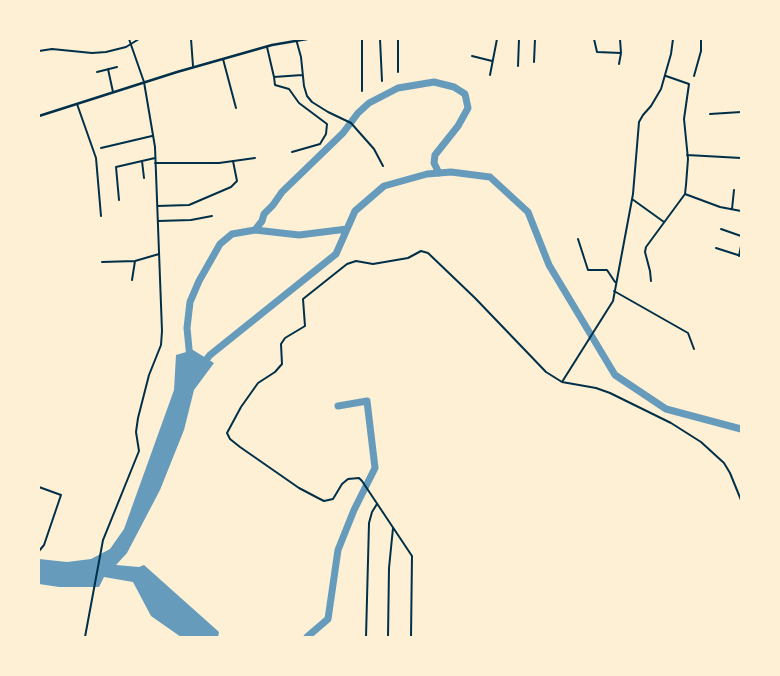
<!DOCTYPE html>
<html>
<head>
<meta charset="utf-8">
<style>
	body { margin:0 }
	#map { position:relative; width:780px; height:676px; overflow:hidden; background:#fdf0d5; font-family:"Titillium Web",sans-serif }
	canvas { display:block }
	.frame { position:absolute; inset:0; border:40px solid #fdf0d5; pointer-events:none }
</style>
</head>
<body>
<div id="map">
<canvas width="780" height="676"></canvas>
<div class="frame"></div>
</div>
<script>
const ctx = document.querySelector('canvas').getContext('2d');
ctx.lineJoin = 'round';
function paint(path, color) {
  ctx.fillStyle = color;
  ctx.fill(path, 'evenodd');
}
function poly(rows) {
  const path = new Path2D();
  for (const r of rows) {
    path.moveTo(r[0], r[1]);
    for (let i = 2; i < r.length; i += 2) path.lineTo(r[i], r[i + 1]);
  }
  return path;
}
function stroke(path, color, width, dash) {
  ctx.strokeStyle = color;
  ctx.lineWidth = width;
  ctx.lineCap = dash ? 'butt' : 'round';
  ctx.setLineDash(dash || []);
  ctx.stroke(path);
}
paint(poly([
	[193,350,214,363,194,390,184,430,160,490,127,553,116,565,139,567,144,565,219,632,218,637,181,637,151,616,133,582,104,577,99,587,59,587,39,584,39,559,67,562,91,559,110,549,124,529,174,390,176,355]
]), '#669bbc');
stroke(poly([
	[255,230,262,221,264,214,273,205,282,192,343,133,358,113,369,103,398,88,434,82,454,87,465,94,468,108,458,126,435,155,434,163,439,173],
	[190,359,187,328,190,302,199,281,220,244,232,234,255,230,299,235,347,229],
	[202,365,210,355,336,254,355,211,384,186,427,174,451,172,490,177,528,212,549,265,615,375,666,409,741,429],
	[307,637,328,619,338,550,354,510,375,468,367,401,338,406]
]), '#669bbc', 7);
stroke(poly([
	[191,39,193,66],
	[296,39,301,57,304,86,307,96,312,102,328,112,351,123,374,149,383,166],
	[380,39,382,81],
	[398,39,398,72],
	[594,39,597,52,621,53],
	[267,47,274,77,302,75],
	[39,51,52,49,92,53,106,52,126,47,139,39],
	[472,56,492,61],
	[223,59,236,108],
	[534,62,535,39],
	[619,64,621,53,620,39],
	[518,66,519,39],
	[108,69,113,92],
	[97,72,117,67],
	[490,75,497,39],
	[694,76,701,51,701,39],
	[274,77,275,85,289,89,299,103,327,124,326,134,320,144,292,152],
	[362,91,362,39],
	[77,104,96,158,101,216],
	[710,114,741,112],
	[101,148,152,136],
	[687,155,741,158],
	[142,161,144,178],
	[155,163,219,163,255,158],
	[685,194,720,207,741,211],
	[632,199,664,222],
	[119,200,116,167,155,158],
	[157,206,189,205,231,187,237,181,233,161],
	[732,209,734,190],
	[158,221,191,220,212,216],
	[721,229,741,236],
	[578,239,588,270,607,270,615,282],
	[716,248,741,256],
	[739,256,741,246],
	[102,262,135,261,159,254],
	[132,280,135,261],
	[651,281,650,271,645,252,646,247,685,194,686,185,688,159,684,119,689,84,666,76],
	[614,291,688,333,694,349],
	[562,382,613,301,633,194,639,122,643,115,651,106,661,89,671,54,673,39],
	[39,487,61,495,44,545,39,551],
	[85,637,103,540,139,451,136,432,138,418,149,375,161,345,162,331,155,147,144,82,129,39],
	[366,637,369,523,372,512,377,504],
	[388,637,389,568,393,528],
	[411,637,412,556,362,481,359,478,348,479,342,484,333,499,324,501,318,498,299,488,240,447,230,439,227,433,241,407,258,383,275,372,282,364,281,344,285,338,305,326,303,299,347,264,356,261,373,264,408,258,421,251,428,253,475,298,546,372,562,382,596,388,610,393,671,423,701,442,724,463,730,473,741,500]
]), '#003049', 2);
stroke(poly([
	[39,116,177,72,272,45,307,39]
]), '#003049', 2.5);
</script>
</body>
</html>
